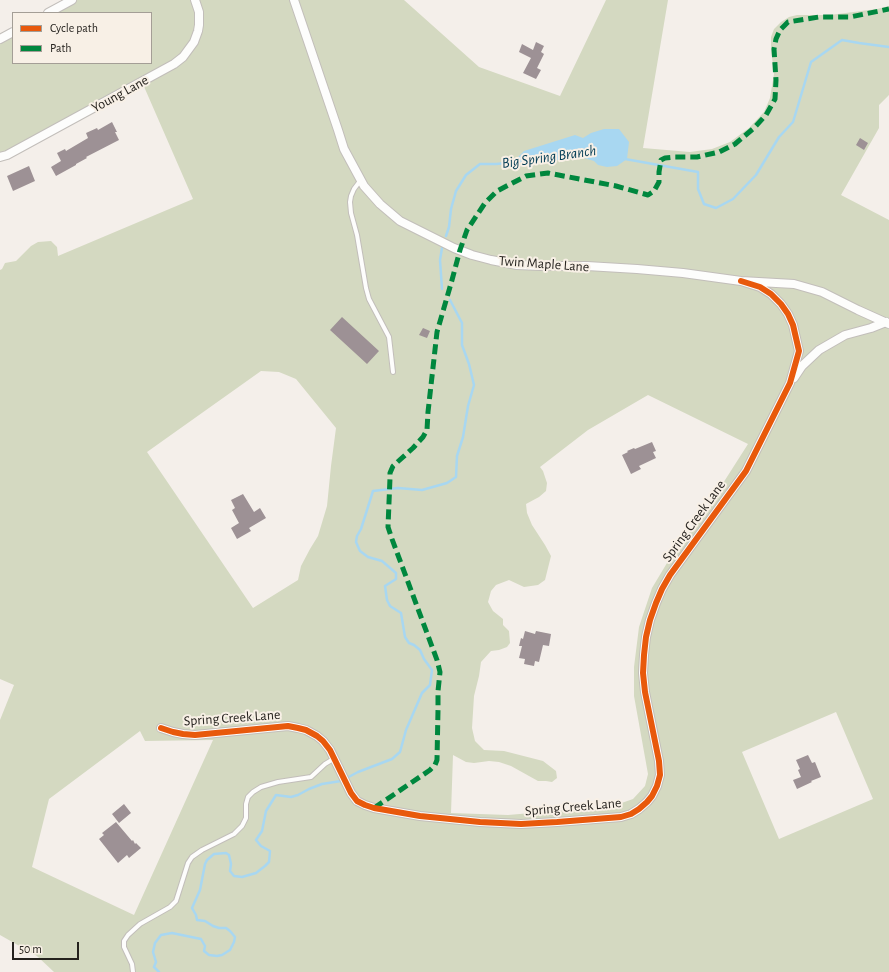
<!DOCTYPE html>
<html>
<head>
<meta charset="utf-8">
<style>
	body { margin:0 }
	#map { position:relative; width:889px; height:972px; overflow:hidden; background:#f4efea; font-family:"Alegreya Sans",sans-serif }
	canvas { display:block }
	.legend { position:absolute; left:12px; top:12px; width:140px; height:52px; box-sizing:border-box; background:#f8f0e6; border:1px solid #a49e96; margin:0; padding:5px 7px; list-style:none; font-size:12px; color:#25221e }
	.legend li { display:flex; align-items:center; gap:8px; height:20px }
	.legend b { width:20px; border:1px solid #a49e96 }
	.scale { position:absolute; left:12px; top:942px; width:67px; height:18px; box-sizing:border-box; border:2px solid #25221e; border-top:0; padding-left:5px; font-size:12px; line-height:14px; white-space:nowrap; color:#25221e; -webkit-text-stroke:3px #f8f0e6; paint-order:stroke }
</style>
</head>
<body>
<div id="map">
<canvas width="889" height="972"></canvas>
<ul class="legend">
<li><b style="height:5px;background:#e8590c"></b>Cycle path</li>
<li><b style="height:5px;background:#00873e"></b>Path</li>
</ul>
<div class="scale">50 m</div>
</div>
<script>
const ctx = document.querySelector('canvas').getContext('2d');
ctx.lineJoin = 'round';
function paint(path, color) {
  ctx.fillStyle = color;
  ctx.fill(path, 'evenodd');
}
function poly(rows) {
  const path = new Path2D();
  for (const r of rows) {
    path.moveTo(r[0], r[1]);
    for (let i = 2; i < r.length; i += 2) path.lineTo(r[i], r[i + 1]);
  }
  return path;
}
function stroke(path, color, width, dash) {
  ctx.strokeStyle = color;
  ctx.lineWidth = width;
  ctx.lineCap = dash ? 'butt' : 'round';
  ctx.setLineDash(dash || []);
  ctx.stroke(path);
}
function drawText(font, color, halo, rows, align = 'center') {
  ctx.font = font + ' "Alegreya Sans",sans-serif';
  ctx.lineWidth = 4;
  ctx.setLineDash([]);
  ctx.textBaseline = 'middle';
  ctx.strokeStyle = halo;
  ctx.fillStyle = color;
  for (const [text, x, y, turn = 0] of rows) {
    ctx.save();
    ctx.translate(x, y);
    ctx.rotate((+turn || 0) * Math.PI / 180);
    ctx.textAlign = isNaN(turn) ? turn : align;
    if (halo) ctx.strokeText(text, 0, 0);
    ctx.fillText(text, 0, 0);
    ctx.restore();
  }
}
paint(poly([
	[65,0,404,0,479,67,560,96,606,0,668,0,643,148,690,152,712,149,730,142,749,128,764,112,770,98,774,74,771,49,771,37,774,29,781,22,789,17,797,15,830,15,877,9,889,6,889,95,879,105,879,128,841,195,889,220,889,972,54,972,37,956,0,935,0,720,14,685,0,679,0,270,2,269,5,263,16,261,31,246,38,242,51,241,57,247,58,256,193,199,142,82,0,157,0,39,13,32,13,63,151,63,151,13,48,13],
	[261,371,279,372,296,379,336,428,331,466,327,506,318,536,310,549,301,566,298,580,253,608,147,452],
	[648,395,748,444,711,502,667,563,652,588,639,627,634,667,634,696,648,774,645,786,633,799,613,806,508,815,451,813,453,755,466,762,474,763,489,761,499,762,511,766,538,781,546,781,552,782,557,778,556,771,543,761,504,751,484,750,475,741,472,728,474,696,479,676,481,662,491,651,499,650,507,647,510,643,509,631,503,625,503,619,493,611,488,602,491,591,496,585,509,580,524,587,538,585,545,580,551,556,545,545,532,525,527,513,526,504,539,497,546,491,547,483,543,471,540,467,588,430],
	[836,712,873,799,779,839,742,752],
	[140,731,145,741,213,740,134,915,32,867,49,799]
]), '#d4d9c1');
paint(poly([
	[604,129,619,129,629,142,627,159,617,166,607,167,598,165,594,161,574,155,558,160,540,159,524,165,515,160,524,151,575,135,583,138,591,133]
]), '#a8d7f1');
stroke(poly([
	[625,159,698,172,698,189,704,204,716,208,733,199,756,175,779,137,793,122,811,62,842,40,859,43,889,47],
	[446,236,449,227,451,209,456,191,466,175,480,164,496,164,507,163,517,160],
	[442,289,440,260,442,248],
	[159,972,154,967,156,962,153,952,155,943,161,935,172,933,201,939,205,946,204,951,209,955,217,956,222,955,230,950,234,942,235,937,230,931,226,928,219,928,213,926,205,921,197,920,196,915,192,908,200,890,205,864,207,860,214,854,226,853,229,855,231,864,230,871,234,876,242,877,256,873,265,866,269,862,270,851,261,846,256,840,262,831,266,811,276,795,291,797,298,795,309,789,322,784,341,781,358,772,392,759,400,752,406,730,422,693,430,685,432,670,424,659,420,650,414,645,409,643,405,637,401,613,390,606,387,600,385,586,396,579,396,573,382,561,368,557,360,551,356,542,357,536,361,529,373,491,398,488,422,490,447,483,456,477,457,456,463,437,468,406,474,385,469,364,462,345,462,323,450,300]
]), '#a8d7f1', 2.5);
paint(poly([
	[536,42,544,46,541,52,544,54,537,68,541,70,536,79,523,73,531,58,519,52,522,44,533,50],
	[112,122,117,132,115,132,119,140,86,157,87,158,76,164,76,165,56,176,51,167,61,161,57,153,65,149,66,151,88,138,86,133,97,128,98,130],
	[860,138,868,143,864,150,856,145],
	[29,166,35,181,13,191,7,176],
	[342,317,379,351,367,364,330,330],
	[423,328,430,331,427,338,419,335],
	[652,442,656,451,653,452,656,458,639,466,641,469,631,474,622,455,628,452,627,451,634,448,635,449],
	[243,494,254,512,260,508,266,518,249,528,251,531,237,539,231,528,239,523,232,510,235,508,231,500],
	[525,631,535,634,536,631,551,634,549,646,543,645,539,662,535,661,534,666,524,664,525,659,519,658,522,646,519,646,521,638,523,639],
	[808,755,812,763,815,762,821,777,811,781,812,782,797,789,793,780,801,777,798,770,800,769,796,760],
	[124,804,131,813,119,823,112,814],
	[116,822,132,841,133,840,135,844,136,843,141,848,129,858,127,855,118,863,99,839,104,835,102,833]
]), '#9d9195');
const service = poly([
	[360,181,354,189,351,196,350,202,351,213,357,235,366,288,369,299,389,337,393,372],
	[133,972,132,964,124,947,124,941,128,935,140,924,170,907,176,901,188,863,192,857,202,850,234,834,242,826,246,818,246,804,248,797,253,792,261,787,278,782,311,777,325,764,335,758]
]);
const minor = poly([
	[294,0,338,130,344,149,364,186,380,204,400,221,454,248,472,255,491,260,517,265,541,266,587,266,637,269,683,273,741,281,794,284,822,292,858,310,889,324],
	[48,13,72,0],
	[0,39,13,32],
	[0,157,7,155,174,64,183,57,194,42,198,31,199,25,199,12,195,0],
	[794,378,802,366,819,350,845,335,871,328,886,322],
	[161,728,173,732,183,734,195,735,288,726,298,728,306,730,317,736,323,741,330,750,351,793,357,801,365,805,374,808,420,816,480,822,521,824,557,822,621,817,631,814,639,809,647,802,652,796,657,786,660,775,659,761,645,692,643,673,644,655,646,637,650,620,656,603,662,589,670,575,746,471,790,383,799,351,793,325,788,314,781,304,771,294,760,287,741,281]
]);
stroke(service, '#c2beba', 6);
stroke(minor, '#c2beba', 10);
stroke(service, '#fdfdfc', 4);
stroke(minor, '#fdfdfc', 8);
stroke(poly([
	[374,808,430,770,435,765,437,760,438,710,438,691,440,672,437,660,392,539,388,527,390,478,390,473,393,466,413,448,423,437,427,430,428,412,437,332,452,280,460,250,467,230,485,203,497,191,526,176,548,173,616,186,648,195,654,191,659,182,659,172,661,160,665,158,675,157,697,157,719,152,735,144,754,128,766,115,775,99,776,80,774,49,776,39,780,30,788,22,819,17,850,17,889,9]
]), '#00873e', 5, [10, 5]);
stroke(poly([
	[161,728,173,732,183,734,195,735,288,726,298,728,306,730,317,736,323,741,330,750,351,793,357,801,365,805,374,808,420,816,480,822,521,824,557,822,621,817,631,814,639,809,647,802,652,796,657,786,660,775,659,761,645,692,643,673,644,655,646,637,650,620,656,603,662,589,670,575,746,471,790,383,799,351,793,325,788,314,781,304,771,294,760,287,741,281]
]), '#e8590c', 6);
drawText('14px', '#25221e', '#f8f0e6', [
	["Young Lane",120,94,-29],
	["Twin Maple Lane",544,264,4],
	["Spring Creek Lane",694,521,-54],
	["Spring Creek Lane",232,718,-4],
	["Spring Creek Lane",573,807,-5]
]);
drawText('italic 15px', '#003b54', '#f8f0e6', [
	["Big Spring Branch",549,157,-8]
]);
</script>
</body>
</html>
